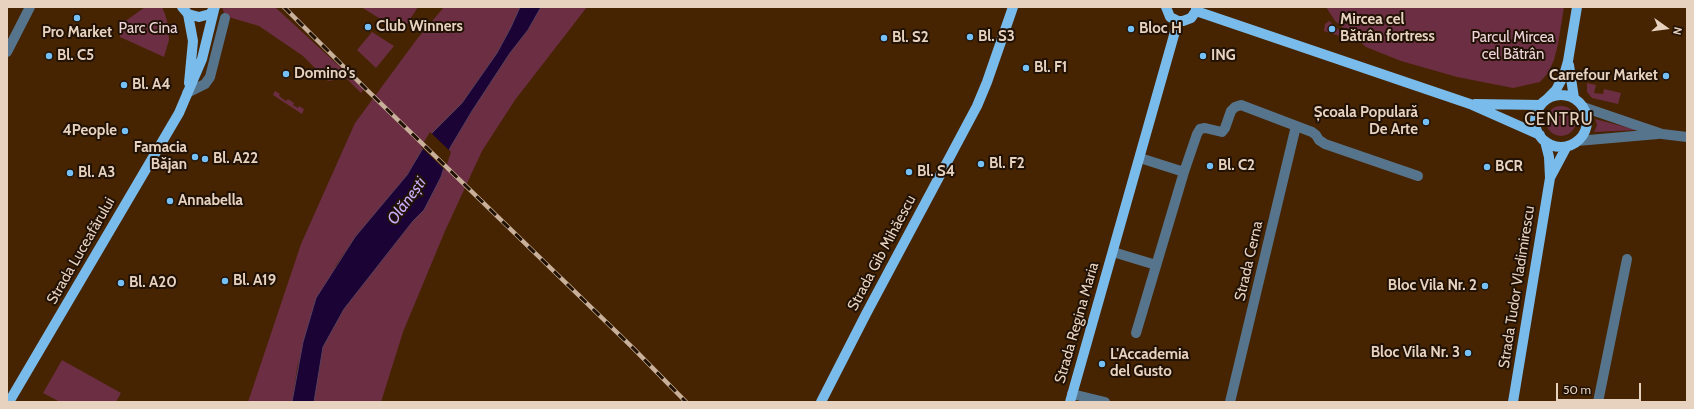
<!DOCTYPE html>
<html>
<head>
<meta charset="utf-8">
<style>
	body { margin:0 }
	#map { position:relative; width:1694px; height:409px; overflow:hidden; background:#462401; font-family:Cabin,sans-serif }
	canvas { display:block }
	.frame { position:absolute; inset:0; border:8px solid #e7d1bf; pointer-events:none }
	.north { position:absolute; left:1646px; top:8px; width:40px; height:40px; -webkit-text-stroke:3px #211205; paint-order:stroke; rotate:104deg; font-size:11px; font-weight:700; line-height:16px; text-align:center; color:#e7d1bf }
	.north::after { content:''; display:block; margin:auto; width:14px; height:18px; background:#e7d1bf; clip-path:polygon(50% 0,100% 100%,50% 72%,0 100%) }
	.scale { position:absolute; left:1556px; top:383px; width:85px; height:18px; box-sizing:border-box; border:2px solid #e7d1bf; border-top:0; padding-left:5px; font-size:12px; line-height:14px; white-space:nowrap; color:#e7d1bf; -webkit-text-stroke:3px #211205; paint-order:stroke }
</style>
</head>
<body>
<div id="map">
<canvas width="1694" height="409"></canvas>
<div class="frame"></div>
<div class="north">N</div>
<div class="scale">50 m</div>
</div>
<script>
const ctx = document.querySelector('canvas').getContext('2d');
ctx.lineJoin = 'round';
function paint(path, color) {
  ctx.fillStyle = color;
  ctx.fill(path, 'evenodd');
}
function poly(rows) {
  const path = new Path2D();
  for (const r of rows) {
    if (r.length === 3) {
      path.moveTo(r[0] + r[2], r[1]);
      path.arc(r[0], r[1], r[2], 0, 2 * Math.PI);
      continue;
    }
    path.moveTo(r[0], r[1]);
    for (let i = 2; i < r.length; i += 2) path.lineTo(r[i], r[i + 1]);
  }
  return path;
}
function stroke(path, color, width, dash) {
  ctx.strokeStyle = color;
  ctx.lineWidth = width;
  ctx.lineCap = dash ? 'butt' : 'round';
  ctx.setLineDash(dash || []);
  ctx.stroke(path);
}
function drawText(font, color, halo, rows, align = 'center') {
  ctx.font = font + ' Cabin,sans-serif';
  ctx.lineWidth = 4;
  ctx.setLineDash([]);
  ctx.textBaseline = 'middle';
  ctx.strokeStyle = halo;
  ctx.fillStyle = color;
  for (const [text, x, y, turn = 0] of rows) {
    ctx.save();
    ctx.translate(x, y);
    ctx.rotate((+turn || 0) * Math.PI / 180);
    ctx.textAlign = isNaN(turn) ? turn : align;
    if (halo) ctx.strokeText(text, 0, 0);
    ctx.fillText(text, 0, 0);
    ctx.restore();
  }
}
paint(poly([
	[145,7,162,7,165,14,168,25,169,40,164,57,120,37,120,25],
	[222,7,275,7,364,89,361,93,346,78,328,81,303,56,259,26,225,16],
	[361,7,418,7,402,32],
	[444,7,520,7,511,27,497,53,462,103,432,133,407,175,355,237,336,265,310,321,297,368,292,402,248,402,301,244,355,123,417,39],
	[541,7,587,7,515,100,482,151,445,231,403,332,381,402,314,402,323,347,344,309,413,221,424,210,441,177,450,148,472,111,510,53,528,30],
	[1326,7,1564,7,1558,44,1554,60,1548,73,1540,82,1513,88,1457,77,1401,61,1366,47,1335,21],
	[1329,21,1346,36,1346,38,1324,31,1325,24],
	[372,32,394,46,376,68,357,50],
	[1587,83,1596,85,1594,93,1603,94,1604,89,1621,93,1618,104,1592,98,1587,92],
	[275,91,280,94,279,96,286,101,288,99,294,103,293,105,298,108,299,106,304,109,302,114,273,95],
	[1561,121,15],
	[1595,119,1637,130,1594,132,1597,125],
	[62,360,121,393,116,402,60,402,43,393]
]), '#6b2e42');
const water = poly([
	[520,7,541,7,528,30,510,53,472,111,450,148,441,177,424,210,413,221,344,309,323,347,314,402,292,402,303,342,316,298,355,237,407,175,432,133,462,103,497,53,511,27,520,7]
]);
paint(water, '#1c0335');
stroke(water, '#59415e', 1);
paint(poly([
	[430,132,451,152,445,170,421,147]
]), '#462401');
stroke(poly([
	[7,52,30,7],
	[187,93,205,84,210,77,225,18],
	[1583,107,1662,134,1687,137],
	[1577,141,1658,134],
	[1140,158,1184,172],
	[1113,252,1156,265],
	[1136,333,1184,172,1197,134,1200,129,1205,128,1222,132,1225,128,1231,111,1235,107,1241,105,1312,132,1316,135,1319,140,1325,144,1418,176],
	[1072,394,1105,402],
	[1230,402,1296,126],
	[1598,402,1627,259]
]), '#56758c', 10);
stroke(poly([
	[182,7,188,14,199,17,210,14,215,7],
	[1166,7,1170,17,1178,21,1183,21,1191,18,1196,11,1196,7],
	[1196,11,1470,104,1540,135],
	[188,14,193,41,189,83],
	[1569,65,1574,98],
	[1561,121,26],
	[1548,98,1556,90,1564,75,1568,61,1577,7],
	[1475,104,1541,105],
	[1551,176,1567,146],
	[9,402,179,113,202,59,214,10],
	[821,402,866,314,977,106,987,82,1013,7],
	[1070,402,1178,21],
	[1513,402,1550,178,1549,157,1545,141]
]), '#79bbeb', 10);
const rail = poly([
	[284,7,367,90,633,348,686,402]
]);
stroke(rail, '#c8b09a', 4.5);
stroke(rail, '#211205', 3, [9]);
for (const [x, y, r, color] of [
	[77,18,4,"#75c0f6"],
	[368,27,4,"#75c0f6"],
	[1131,29,4,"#75c0f6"],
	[1332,29,4,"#75c0f6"],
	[970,37,4,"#75c0f6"],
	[884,38,4,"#75c0f6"],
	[49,56,4,"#75c0f6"],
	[1203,56,4,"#75c0f6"],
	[1026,68,4,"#75c0f6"],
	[286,74,4,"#75c0f6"],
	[1666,76,4,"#75c0f6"],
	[124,85,4,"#75c0f6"],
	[1426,122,4,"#75c0f6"],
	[125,131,4,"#75c0f6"],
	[195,157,4,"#75c0f6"],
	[205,159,4,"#75c0f6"],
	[981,164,4,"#75c0f6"],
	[1210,166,4,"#75c0f6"],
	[1487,167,4,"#75c0f6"],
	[909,172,4,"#75c0f6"],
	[70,173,4,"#75c0f6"],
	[170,201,4,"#75c0f6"],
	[225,281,4,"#75c0f6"],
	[121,283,4,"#75c0f6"],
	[1485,286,4,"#75c0f6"],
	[1468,353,4,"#75c0f6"],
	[1102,364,4,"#75c0f6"]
]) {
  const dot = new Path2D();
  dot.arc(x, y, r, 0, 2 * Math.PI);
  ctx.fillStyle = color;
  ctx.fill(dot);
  stroke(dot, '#211205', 1.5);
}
drawText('bold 15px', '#e7d1bf', '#211205', [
	["Mircea cel",1340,20],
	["Bătrân fortress",1340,37],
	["Club Winners",376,27],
	["Bloc H",1139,29],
	["Pro Market",77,33,"center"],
	["Bl. S3",978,37],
	["Bl. S2",892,38],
	["Bl. C5",57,56],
	["ING",1211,56],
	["Bl. F1",1034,68],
	["Domino's",294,74],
	["Carrefour Market",1658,76,"right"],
	["Bl. A4",132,85],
	["Școala Populară",1418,113,"right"],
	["De Arte",1418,130,"right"],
	["4People",117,131,"right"],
	["Famacia",187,148,"right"],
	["Băjan",187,165,"right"],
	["Bl. A22",213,159],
	["Bl. F2",989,164],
	["Bl. C2",1218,166],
	["BCR",1495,167],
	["Bl. S4",917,172],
	["Bl. A3",78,173],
	["Annabella",178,201],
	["Bl. A19",233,281],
	["Bl. A20",129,283],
	["Bloc Vila Nr. 2",1477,286,"right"],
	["Bloc Vila Nr. 3",1460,353,"right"],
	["L'Accademia",1110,355],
	["del Gusto",1110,372]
], 'left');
drawText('15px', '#efd6dc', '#211205', [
	["Parc Cina",148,29],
	["Parcul Mircea",1513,38],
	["cel Bătrân",1513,55]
]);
drawText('15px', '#e7d1bf', '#211205', [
	["Strada Luceafărului",81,251,-60],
	["Strada Gib Mihăescu",882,253,-62],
	["Strada Cerna",1249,261,-77],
	["Strada Tudor Vladimirescu",1517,287,-81],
	["Strada Regina Maria",1077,323,-74]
]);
drawText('italic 16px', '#cbadfd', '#211205', [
	["Olănești",407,201,-54]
]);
ctx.letterSpacing = '1px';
drawText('17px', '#e7d1bf', '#211205', [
	["CENTRU",1559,120]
]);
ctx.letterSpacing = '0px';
</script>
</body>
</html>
